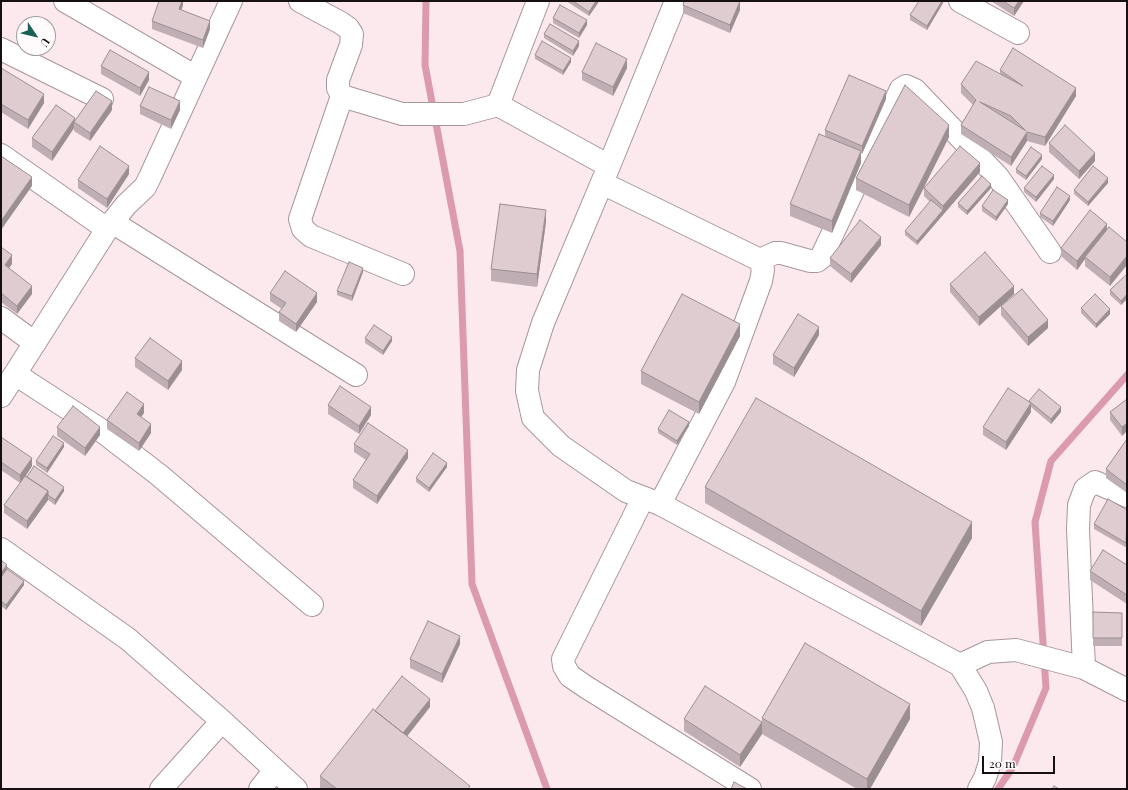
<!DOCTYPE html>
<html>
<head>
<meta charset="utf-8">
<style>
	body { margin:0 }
	#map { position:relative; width:1128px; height:790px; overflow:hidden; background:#fce9ee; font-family:"Playfair Display",serif }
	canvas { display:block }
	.frame { position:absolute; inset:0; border:2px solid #161012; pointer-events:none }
	.north { position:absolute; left:16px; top:16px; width:40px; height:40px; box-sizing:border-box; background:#fffbfc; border:1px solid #a29d9e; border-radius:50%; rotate:125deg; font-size:11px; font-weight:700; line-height:16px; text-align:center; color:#161012 }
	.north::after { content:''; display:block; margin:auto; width:14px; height:18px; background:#1a6257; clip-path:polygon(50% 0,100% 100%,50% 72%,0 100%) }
	.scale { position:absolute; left:982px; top:756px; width:73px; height:18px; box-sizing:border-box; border:2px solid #161012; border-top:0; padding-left:5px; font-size:12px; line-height:14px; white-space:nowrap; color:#161012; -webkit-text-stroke:3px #fffbfc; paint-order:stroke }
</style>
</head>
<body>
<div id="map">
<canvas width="1128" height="790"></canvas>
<div class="frame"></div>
<div class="north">U</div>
<div class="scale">20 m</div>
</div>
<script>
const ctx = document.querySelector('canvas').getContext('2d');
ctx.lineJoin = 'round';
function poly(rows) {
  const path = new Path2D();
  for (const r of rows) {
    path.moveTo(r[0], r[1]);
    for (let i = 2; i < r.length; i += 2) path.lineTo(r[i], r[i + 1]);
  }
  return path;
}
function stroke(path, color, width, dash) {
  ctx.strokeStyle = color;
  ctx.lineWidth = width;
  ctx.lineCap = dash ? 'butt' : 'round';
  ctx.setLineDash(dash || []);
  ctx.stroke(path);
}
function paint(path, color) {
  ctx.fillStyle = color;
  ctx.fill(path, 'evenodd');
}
stroke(poly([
	[426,1,425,65,460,251,472,584,547,789],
	[998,789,1013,767,1046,688,1035,522,1051,461,1127,375]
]), '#db9aad', 7);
const minor = poly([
	[65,1,196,77],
	[300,1,341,23,348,28,352,34,351,45,338,80,338,88,342,96,402,114,464,114,498,105,609,166],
	[676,1,609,166,543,323,528,370,527,391,533,418,561,446,626,491,660,504,960,665,976,691,983,708,991,742,990,762,985,778,979,789],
	[960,1,1018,33],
	[1,49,102,99],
	[342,96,300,219,303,229,311,236,403,274],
	[498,105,538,1],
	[1,155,107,229],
	[602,183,760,260,763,270,761,281,724,382,660,504],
	[112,222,356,375],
	[760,260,775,253,781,253,810,261,817,261,821,258,901,89,906,86,915,90,998,177,1050,252],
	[1,318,35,343],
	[15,374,98,428,159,475,312,605],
	[1,396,107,229,126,205,145,187,150,177,231,1],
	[643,498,563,659,564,666,570,676,586,687,750,789],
	[1,549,128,639,222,721,296,789],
	[960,665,988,652,1016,650,1084,668,1127,690],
	[1084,668,1078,529,1079,505,1085,489,1095,482,1127,496],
	[161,789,222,721],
	[260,789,275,770]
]);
stroke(minor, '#a7969b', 24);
stroke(minor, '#fff', 22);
paint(poly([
	[183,1,183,5,181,10,210,29,203,48,152,29,152,21],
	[566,1,598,1,598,3,589,16],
	[943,1,943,3,927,30,910,20,910,15],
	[991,1,1024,1,1014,16],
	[683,5,740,10,730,33,683,13],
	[553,18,587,25,579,38,553,23],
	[544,34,579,46,573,56,544,38],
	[535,55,571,62,563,75,535,59],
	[101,66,149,80,140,96,101,74],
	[1,68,44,103,28,129,1,112],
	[627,68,613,96,582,80,582,72],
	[1000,70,1076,96,1045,146,1027,141,1011,166,961,134,961,125,973,105,961,93,961,84,1000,73],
	[886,99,862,154,861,153,861,163,832,233,790,216,790,204,825,136,825,130],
	[140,106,180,110,171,129,140,114],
	[112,110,90,141,74,131,74,128,52,161,32,147,32,138,75,121],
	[949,137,924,187,980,172,917,245,905,235,905,231,930,202,924,196,924,188,909,217,856,190,856,178],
	[1049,143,1095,161,1079,179,1049,152],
	[1042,159,1026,180,1016,173,1016,169],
	[129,174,107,208,78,188,78,180],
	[1054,179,1036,202,1024,192,1024,188],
	[1108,183,1088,206,1074,194,1074,190],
	[991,188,967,215,958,207,958,203],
	[1070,200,1053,226,1040,217,1040,213],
	[1008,204,996,221,982,211,982,206],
	[546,222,537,287,491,281,491,269],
	[1107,230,1127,242,1110,286,1085,266,1085,259,1077,270,1061,256,1061,248],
	[881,245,851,283,830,266,830,258],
	[1,247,12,264,9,268,32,294,17,314,1,302],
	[363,272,352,301,337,295,337,291],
	[1127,274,1121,305,1110,295,1110,290],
	[950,284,1014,294,979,326,950,292],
	[270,293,317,302,296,332,279,321,279,312,282,309,270,301],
	[1001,306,1048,328,1028,346,1001,315],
	[1081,308,1110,314,1096,328,1081,313],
	[819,335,794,377,773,364,773,355],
	[740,336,699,414,641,384,641,371],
	[365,338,392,341,383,355,365,343],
	[135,358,182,370,168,390,135,367],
	[1127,399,1122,436,1110,420,1110,412],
	[1029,401,1061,412,1051,424,1031,407,1031,412,1006,450,983,435,983,427,1029,402],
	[328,405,371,415,359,434,328,414],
	[144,413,141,417,151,433,139,451,107,429,107,420],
	[689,426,677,445,658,433,658,429],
	[57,427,100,435,85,456,57,436],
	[1,437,32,466,26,476,64,491,55,505,48,500,27,529,4,513,4,505,20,483,1,470],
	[1127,439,1127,493,1106,478,1106,469],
	[354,444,408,458,377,504,353,488,353,480,366,460,354,452],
	[64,447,47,473,36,465,36,461],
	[447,467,429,492,416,482,416,478],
	[705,487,972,538,921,626,705,503],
	[1127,510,1127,548,1094,529,1094,524],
	[1,560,7,569,24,585,6,610,1,606],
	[1127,565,1127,604,1090,580,1090,571],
	[1093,612,1122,613,1122,646,1093,646],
	[460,644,442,683,410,668,410,659],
	[430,707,407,736,470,789,321,789,320,788,320,776,375,711],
	[762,718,910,719,870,789,857,789,762,734,740,767,684,731,684,719,762,722]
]), '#bfafb4');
paint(poly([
	[182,1,183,1,183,5,179,18,179,9],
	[596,1,598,1,598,3,589,16,589,12],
	[740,1,740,10,730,33,730,25],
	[942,1,943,1,943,3,927,30,927,26],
	[1019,1,1024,1,1014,16,1014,8],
	[587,20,587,25,579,38,579,33],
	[210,21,210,29,203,48,203,40],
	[579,41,579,46,573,56,573,51],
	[571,58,571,62,563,75,563,71],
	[627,59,627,68,613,96,613,87],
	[149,72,149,80,140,96,140,88],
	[1076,88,1076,96,1045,146,1045,137],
	[886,91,886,99,862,154,862,146],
	[44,94,44,103,28,129,28,120],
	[112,101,112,110,90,141,90,133],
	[180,101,180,110,171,129,171,120],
	[75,118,75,123,74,122,74,128,52,161,52,152],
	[949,125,949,137,909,217,909,205],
	[1027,132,1027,141,1011,166,1011,157],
	[861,151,861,163,832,233,832,221],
	[1095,153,1095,161,1079,179,1079,171],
	[1042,155,1042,159,1026,180,1026,176],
	[980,163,980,172,917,245,917,241,943,210,943,206],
	[129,166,129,174,107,208,107,199],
	[1054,175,1054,179,1036,202,1036,197],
	[32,177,32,186,1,230,1,221],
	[1108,178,1108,183,1088,206,1088,202],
	[991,184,991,188,967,215,967,211],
	[1070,196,1070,200,1053,226,1053,221],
	[1008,200,1008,204,996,221,996,217],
	[546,210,546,222,537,287,537,274],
	[1107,224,1107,232,1085,257,1085,259,1077,270,1077,261],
	[881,237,881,245,851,283,851,274],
	[12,255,12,264,5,273,5,265],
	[1127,256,1127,265,1110,286,1110,277],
	[363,268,363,272,352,301,352,296],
	[32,286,32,294,17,314,17,306],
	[1014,286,1014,294,979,326,979,317],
	[317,293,317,302,296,332,296,324],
	[1127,294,1127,299,1121,305,1121,301],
	[1110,309,1110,314,1096,328,1096,324],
	[1048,320,1048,328,1028,346,1028,337],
	[740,324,740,336,699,414,699,402],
	[819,327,819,335,794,377,794,368],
	[392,337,392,341,383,355,383,351],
	[182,361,182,370,168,390,168,381],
	[1031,403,1031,412,1006,450,1006,442],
	[144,404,144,413,137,423,137,414],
	[371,407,371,415,359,434,359,426],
	[1061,407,1061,412,1051,424,1051,419],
	[689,422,689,426,677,445,677,441],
	[1127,423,1127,431,1122,436,1122,427],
	[151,424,151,433,139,451,139,443],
	[100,427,100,435,85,456,85,448],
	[64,443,64,447,47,473,47,468],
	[408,450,408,458,377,504,377,496],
	[32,458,32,466,20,484,20,475],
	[447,463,447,467,429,492,429,488],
	[64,487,64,491,55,505,55,500],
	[48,491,48,500,27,529,27,521],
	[972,522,972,538,921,626,921,611],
	[7,565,7,573,1,581,1,573],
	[24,581,24,585,6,610,6,605],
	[460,636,460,644,442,683,442,674],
	[430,699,430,707,401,744,401,735],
	[910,704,910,719,870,789,867,789,867,779],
	[762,722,762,734,740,767,740,755]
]), '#9b8f92');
const building = poly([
	[159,1,182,1,179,9,210,21,203,40,152,21,159,1],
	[573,1,596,1,589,12,573,1],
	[684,1,740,1,730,25,683,5,684,1],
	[919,1,942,1,927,26,910,15,919,1],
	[1003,1,1019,1,1014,8,1003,1],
	[560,5,587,20,579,33,553,18,560,5],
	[550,24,579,41,573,51,544,34,550,24],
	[542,41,571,58,563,71,535,55,542,41],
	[596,43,627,59,613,87,582,72,596,43],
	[1013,48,1076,88,1045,137,1027,132,1011,157,961,125,976,100,961,84,976,61,1023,86,1000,70,1013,48],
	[980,102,1011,116,1026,131,980,102],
	[110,50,149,72,140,88,101,66,110,50],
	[1,68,44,94,28,120,1,104,1,68],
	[849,75,886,91,862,146,825,130,849,75],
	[905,85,949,125,909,205,856,178,905,85],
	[149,87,180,101,171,120,140,106,149,87],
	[96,91,112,101,90,133,74,122,96,91],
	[56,105,75,118,52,152,32,138,56,105],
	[1065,125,1095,153,1079,171,1049,143,1065,125],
	[819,134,861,151,832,221,790,204,819,134],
	[100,146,129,166,107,199,78,180,100,146],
	[960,146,980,163,943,206,924,188,960,146],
	[1031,147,1042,155,1026,176,1016,169,1031,147],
	[1,156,32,177,1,221,1,156],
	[1042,166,1054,175,1036,197,1024,188,1042,166],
	[1093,166,1108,178,1088,202,1074,190,1093,166],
	[982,176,991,184,967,211,958,203,982,176],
	[1057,187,1070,196,1053,221,1040,213,1057,187],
	[993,190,1008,200,996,217,982,206,993,190],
	[931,200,943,210,917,241,905,231,931,200],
	[500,204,546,210,537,274,491,269,500,204],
	[1090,210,1107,224,1077,261,1061,248,1090,210],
	[860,220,881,237,851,274,830,258,860,220],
	[1109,227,1127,242,1127,256,1110,277,1085,257,1109,227],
	[1,247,12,255,5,265,32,286,17,306,1,293,1,247],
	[985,252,1014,286,979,317,950,284,985,252],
	[349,262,363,268,352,296,337,291,349,262],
	[285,271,317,293,296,324,279,312,286,303,270,293,285,271],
	[1127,274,1127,294,1121,301,1110,290,1127,274],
	[1022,289,1048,320,1028,337,1001,306,1022,289],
	[682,294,740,324,699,402,641,371,682,294],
	[1095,294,1110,309,1096,324,1081,308,1095,294],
	[798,314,819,327,794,368,773,355,798,314],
	[374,325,392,337,383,351,365,338,374,325],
	[150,338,182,361,168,381,135,358,150,338],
	[340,386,371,407,359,426,328,405,340,386],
	[1008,388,1031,403,1006,442,983,427,1008,388],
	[1039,389,1061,407,1051,419,1029,401,1039,389],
	[127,392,144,404,137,414,151,424,139,443,107,420,127,392],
	[756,398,972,522,921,611,705,487,756,398],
	[1127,399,1127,423,1122,427,1110,412,1127,399],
	[73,406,100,427,85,448,57,427,73,406],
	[669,410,689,422,677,441,658,429,669,410],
	[368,423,408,450,377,496,353,480,370,454,354,444,368,423],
	[53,436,64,443,47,468,36,461,53,436],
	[1,437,32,458,20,475,1,462,1,437],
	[1127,439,1127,485,1106,469,1127,439],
	[433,453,447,463,429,488,416,478,433,453],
	[34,466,64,487,55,500,48,495,48,491,27,477,34,466],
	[25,476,48,491,27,521,4,505,25,476],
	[1108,499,1127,510,1126,543,1094,524,1108,499],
	[1103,550,1127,565,1127,595,1090,571,1103,550],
	[1,560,7,565,1,573,1,560],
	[7,569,24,581,6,605,1,601,1,577,7,569],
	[1093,612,1122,613,1122,638,1093,638,1093,612],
	[428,621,460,636,442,674,410,659,428,621],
	[805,643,910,704,867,779,762,718,805,643],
	[402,676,430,699,403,733,375,711,402,676],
	[705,686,762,722,740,755,684,719,705,686],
	[373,709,470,786,468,789,337,789,320,776,373,709],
	[734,782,747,789,731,789,734,782],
	[1054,786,1059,789,1052,789,1054,786]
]);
paint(building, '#deccd1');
stroke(building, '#9b8f92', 1);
</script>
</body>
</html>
